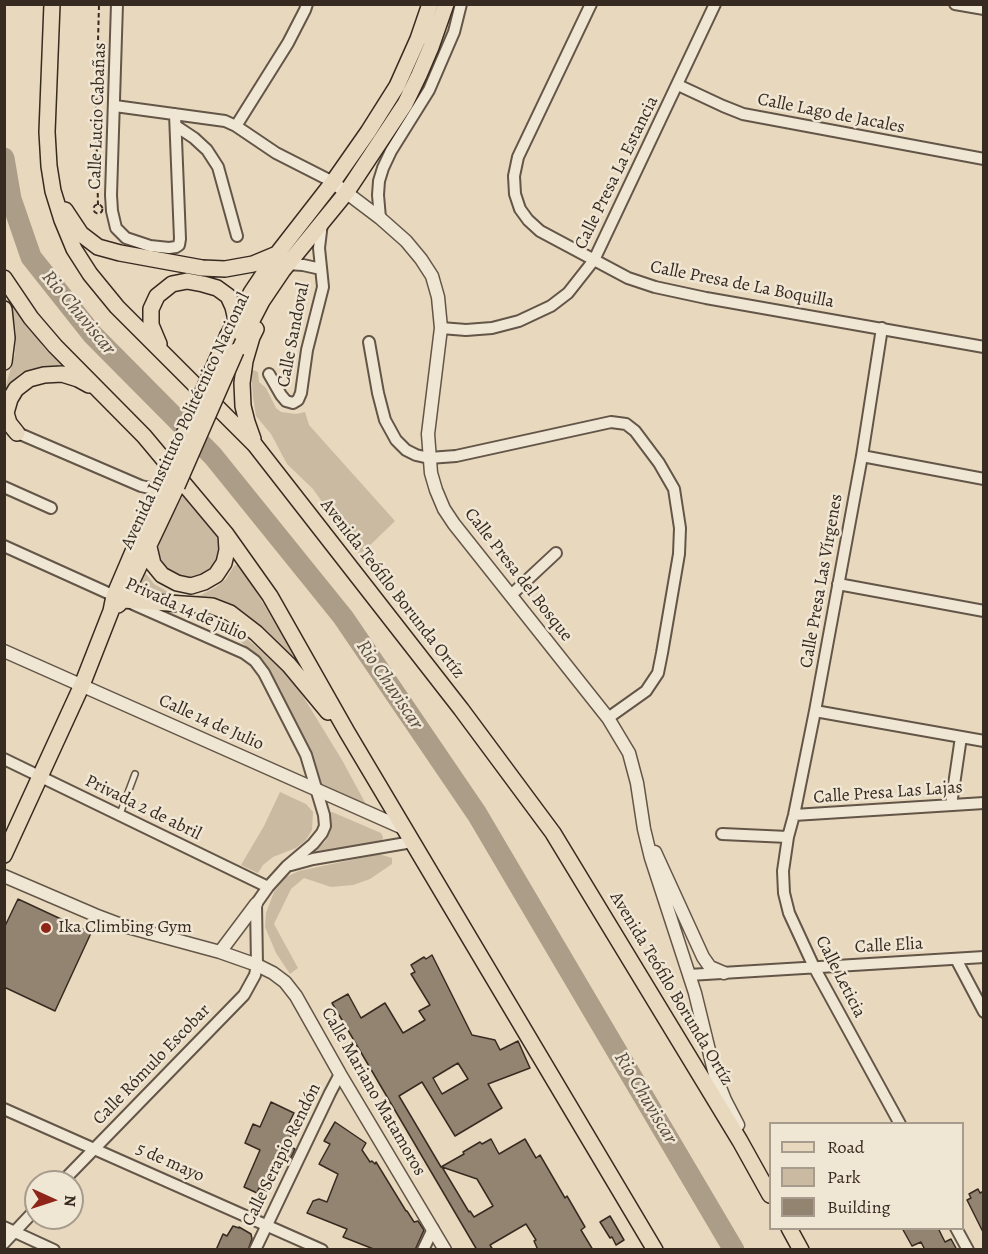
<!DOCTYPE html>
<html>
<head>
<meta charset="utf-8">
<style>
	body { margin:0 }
	#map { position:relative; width:988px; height:1254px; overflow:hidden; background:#e8d8bd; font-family:Alegreya,serif }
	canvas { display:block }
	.frame { position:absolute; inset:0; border:6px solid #372a21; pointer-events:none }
	.legend { position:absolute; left:769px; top:1122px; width:195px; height:108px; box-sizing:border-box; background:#f0e6d4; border:2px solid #a69b8c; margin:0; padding:8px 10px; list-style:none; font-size:18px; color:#372a21 }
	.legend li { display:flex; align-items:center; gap:12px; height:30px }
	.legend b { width:30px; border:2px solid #a69b8c }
	.north { position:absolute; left:24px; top:1170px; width:60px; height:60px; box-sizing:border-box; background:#f0e6d4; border:2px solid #a69b8c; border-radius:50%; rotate:93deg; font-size:16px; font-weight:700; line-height:24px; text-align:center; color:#372a21 }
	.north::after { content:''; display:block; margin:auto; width:21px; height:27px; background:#8f2418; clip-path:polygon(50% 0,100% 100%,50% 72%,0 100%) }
</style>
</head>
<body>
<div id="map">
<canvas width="988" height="1254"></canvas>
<div class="frame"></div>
<ul class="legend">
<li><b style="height:8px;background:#e8d8bd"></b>Road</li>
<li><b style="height:16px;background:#cabaa2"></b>Park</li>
<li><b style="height:16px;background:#938472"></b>Building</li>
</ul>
<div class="north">N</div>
</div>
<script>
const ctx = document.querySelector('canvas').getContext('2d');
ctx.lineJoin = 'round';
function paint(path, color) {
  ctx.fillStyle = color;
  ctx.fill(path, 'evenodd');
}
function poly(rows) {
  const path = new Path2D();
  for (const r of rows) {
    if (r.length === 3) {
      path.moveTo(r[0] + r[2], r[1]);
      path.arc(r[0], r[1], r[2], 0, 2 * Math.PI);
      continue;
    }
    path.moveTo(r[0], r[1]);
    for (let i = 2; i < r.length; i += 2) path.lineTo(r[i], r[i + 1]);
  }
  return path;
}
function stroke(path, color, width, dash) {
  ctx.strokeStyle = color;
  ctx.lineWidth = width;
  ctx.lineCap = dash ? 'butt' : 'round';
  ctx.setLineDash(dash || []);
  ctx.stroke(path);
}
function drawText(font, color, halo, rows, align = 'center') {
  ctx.font = font + ' Alegreya,serif';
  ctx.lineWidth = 5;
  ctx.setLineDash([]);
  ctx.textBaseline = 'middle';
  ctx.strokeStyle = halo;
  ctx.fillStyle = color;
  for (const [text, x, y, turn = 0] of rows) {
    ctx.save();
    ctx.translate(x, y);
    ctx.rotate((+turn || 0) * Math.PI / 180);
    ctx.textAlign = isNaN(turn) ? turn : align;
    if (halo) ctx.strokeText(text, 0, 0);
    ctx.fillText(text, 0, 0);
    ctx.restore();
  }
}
paint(poly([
	[13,304,45,349,70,373,44,368,22,372,10,383,5,397,5,388,15,354,16,333,12,308],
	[251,369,258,372,259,382,266,388,276,408,281,412,296,414,305,412,309,425,395,521,360,555,313,489,287,464,271,434,256,416,253,397],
	[185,492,213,526,219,538,221,550,217,561,210,570,201,576,187,579,178,577,169,571,162,562,158,550,160,538],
	[239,564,283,636,299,664,298,666,240,614,137,595,135,593,143,570,154,584,170,593,185,596,201,595,216,587,226,579,234,566],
	[239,632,266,655,287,675,301,693,342,760,368,808,316,785,313,758,262,661,241,642,238,638],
	[280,792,306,804,313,812,312,830,306,840,296,848,273,857,263,865,258,873,241,865,264,826],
	[328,812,332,812,381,833,383,837,382,841,314,855,313,852,316,849,325,842,330,832,330,820,327,816],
	[379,854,392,858,392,864,370,879,353,885,331,887,304,878,291,889,274,924,298,968,290,974,276,953,265,927,266,913,274,892,286,877,299,871]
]), '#cabaa2');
stroke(poly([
	[4,158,11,199,31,257,92,334,213,456,343,617,477,814,734,1250]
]), '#ac9d88', 21);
const building = poly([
	[18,899,91,933,55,1011,4,987,4,928,18,899],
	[432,955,472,1035,495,1040,500,1050,518,1041,530,1068,488,1084,502,1108,455,1136,422,1082,399,1096,441,1167,464,1154,463,1152,480,1142,482,1144,491,1139,499,1154,525,1139,536,1158,540,1155,565,1198,567,1196,585,1227,581,1230,593,1250,538,1250,534,1241,536,1240,526,1224,490,1245,493,1250,477,1250,332,1003,348,994,361,1018,385,1003,403,1033,425,1020,419,1011,430,1005,411,974,415,972,411,965,424,957,426,959,432,955],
	[458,1063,468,1079,442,1094,433,1078,458,1063],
	[442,1167,477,1179,493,1206,474,1217,470,1211,469,1212,442,1167],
	[271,1102,294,1113,289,1123,290,1124,289,1127,294,1129,287,1145,295,1149,289,1162,284,1160,276,1178,273,1176,267,1191,259,1188,257,1193,244,1187,260,1150,245,1143,253,1124,260,1127,271,1102],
	[335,1122,366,1143,362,1150,370,1162,372,1161,375,1164,376,1162,406,1211,407,1211,414,1222,418,1221,424,1230,415,1250,376,1250,343,1237,347,1229,307,1213,313,1201,319,1199,327,1202,338,1174,319,1164,330,1144,324,1141,335,1122],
	[978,1189,980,1193,984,1191,984,1234,967,1200,971,1198,969,1194,978,1189],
	[610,1216,624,1240,616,1245,612,1237,610,1238,600,1222,610,1216],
	[233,1226,239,1228,239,1227,251,1234,252,1239,248,1250,216,1250,223,1234,227,1236,233,1226],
	[902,1228,938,1228,945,1242,951,1239,957,1250,925,1250,921,1242,912,1246,902,1228]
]);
paint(building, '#938472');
stroke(building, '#372a21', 1.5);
const service = poly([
	[120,814,135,774]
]);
const minor = poly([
	[117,4,111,195,112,211,116,228,126,238,150,246,169,248,176,247,179,245,180,239,175,114],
	[591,4,518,157,514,176,515,194,520,209,528,220,540,231,628,278,655,287,706,298,984,347],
	[955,4,984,9],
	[678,85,723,106,743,114,984,159],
	[115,106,225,121,236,126,276,153,333,182],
	[176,126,194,138,207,150,218,167,237,236],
	[236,126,288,43,305,10,307,4],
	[380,218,378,195,379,181,383,168,391,151,429,90,454,32,461,4],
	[287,264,303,265,321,269],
	[441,328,466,330,492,328,519,321,551,306,568,293,594,260,715,4],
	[882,328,862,456,815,711,794,815,788,837,783,871,784,893,789,913,814,967,900,1124],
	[369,342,378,393,385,420,396,440,406,450,416,455,429,458,456,456,611,422,626,424,635,431,659,463,674,489,680,528,679,554,662,653,658,673,646,691,608,718],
	[269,374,281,395,286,401,293,403,298,400,301,393,307,350,323,287,319,248,322,223],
	[13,431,141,486,150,488,160,488],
	[862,456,984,479],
	[4,487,51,508],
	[4,546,119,598],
	[838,584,984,611],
	[511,595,556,553],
	[815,711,984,741],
	[4,759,268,887],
	[951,805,961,737],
	[794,815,984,803],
	[722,834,788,837],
	[291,865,313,859,412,842],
	[956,959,984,1012],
	[689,975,984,957],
	[4,1109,322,1250],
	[62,1182,244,995,255,975,257,965,256,904,268,887,287,866,313,844,322,833,325,826,324,815,306,755,264,673,255,661,244,653,133,604],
	[4,1227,54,1250],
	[956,1228,968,1250],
	[4,1243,36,1209],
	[255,1250,330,1093,340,1074],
	[423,1250,433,1229]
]);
const tertiary = poly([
	[339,187,380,218,406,241,421,259,432,276,438,297,441,328,428,434,431,473,436,490,444,509,454,524,608,718,629,753,637,783,644,829,651,858,695,993,715,1075,725,1100,738,1125],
	[4,651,403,828],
	[655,852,703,957,710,967,724,973],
	[4,876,95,915,124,926,220,952,257,965,273,973,285,982,296,996,340,1074,445,1250],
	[220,952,256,904]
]);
const primary = poly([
	[52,4,47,132,49,166,53,191,62,220,74,249,90,274,117,307,255,445,461,709,553,833,740,1141,770,1195],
	[65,210,81,234,98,247,120,253,202,268,225,269,253,264,277,254],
	[4,278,31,318,55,346,144,436,226,534,270,596,347,732,655,1250],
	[4,309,7,338,4,362],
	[228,335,251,293,277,254,333,182,368,132,397,86,418,39,430,4],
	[159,344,151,325,151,309,157,296,172,284,187,281,203,284,217,288,228,296,233,307,236,320],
	[236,351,262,301,283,270,346,193,405,104,419,75,431,47,446,4],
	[17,433,9,423,6,413,10,399,16,389,29,379,44,375,62,374,78,379,89,385],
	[253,439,247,422,243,406,242,383,245,361,252,337,256,329],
	[149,547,153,564,162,575,177,583,191,586,204,582,216,575,224,563,227,550,226,534],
	[123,600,212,606,230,613,256,633,289,665,328,712],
	[118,605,123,600,177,486],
	[4,855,82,685,111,611,114,596,164,479],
	[789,1228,801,1250]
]);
stroke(service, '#635648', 8);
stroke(minor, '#635648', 14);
stroke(tertiary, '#635648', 15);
stroke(primary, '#372a21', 18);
stroke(poly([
	[98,209,4.5],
	[98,205,96,116,99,4]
]), '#372a21', 2, [4.5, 3]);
stroke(service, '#f0e6d4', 5);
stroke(minor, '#f0e6d4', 10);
stroke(tertiary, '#f0e6d4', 12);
stroke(primary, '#e8d8bd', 15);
const primaryBridge = poly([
	[164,479,228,335],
	[177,486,236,351]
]);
stroke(primaryBridge, '#372a21', 18, []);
stroke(primaryBridge, '#e8d8bd', 15);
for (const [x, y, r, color] of [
	[46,928,6,"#8f2418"]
]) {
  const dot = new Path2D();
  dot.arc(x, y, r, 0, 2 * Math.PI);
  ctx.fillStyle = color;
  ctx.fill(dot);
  stroke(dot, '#f0e6d4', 2);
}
drawText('18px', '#372a21', '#f0e6d4', [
	["Calle Lago de Jacales",831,114,11],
	["Calle Lucio Cabañas",98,116,-88],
	["Calle Presa La Estancia",617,173,-64],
	["Calle Presa de La Boquilla",742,285,11],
	["Calle Sandoval",294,335,-79],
	["Avenida Instituto Politécnico Nacional",186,421,-65],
	["Calle Presa del Bosque",518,575,52],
	["Calle Presa Las Vírgenes",822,581,-80],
	["Avenida Teófilo Borunda Ortíz",392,589,52],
	["Privada 14 de julio",186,610,24],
	["Calle 14 de Julio",211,723,24],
	["Calle Presa Las Lajas",888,793,-4],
	["Privada 2 de abril",143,808,26],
	["Calle Elia",889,946,-3],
	["Calle Leticia",840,977,63],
	["Avenida Teófilo Borunda Ortíz",671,989,59],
	["Calle Rómulo Escobar",152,1065,-46],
	["Calle Mariano Matamoros",373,1092,60],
	["Calle Serapio Rendón",282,1155,-64],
	["5 de mayo",170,1163,24]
]);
drawText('18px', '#372a21', '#f0e6d4', [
	["Ika Climbing Gym",58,928]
], 'left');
drawText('italic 20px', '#5a4c40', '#f0e6d4', [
	["Rio Chuviscar",78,313,50],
	["Rio Chuviscar",389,685,56],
	["Rio Chuviscar",645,1098,59]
]);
</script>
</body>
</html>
